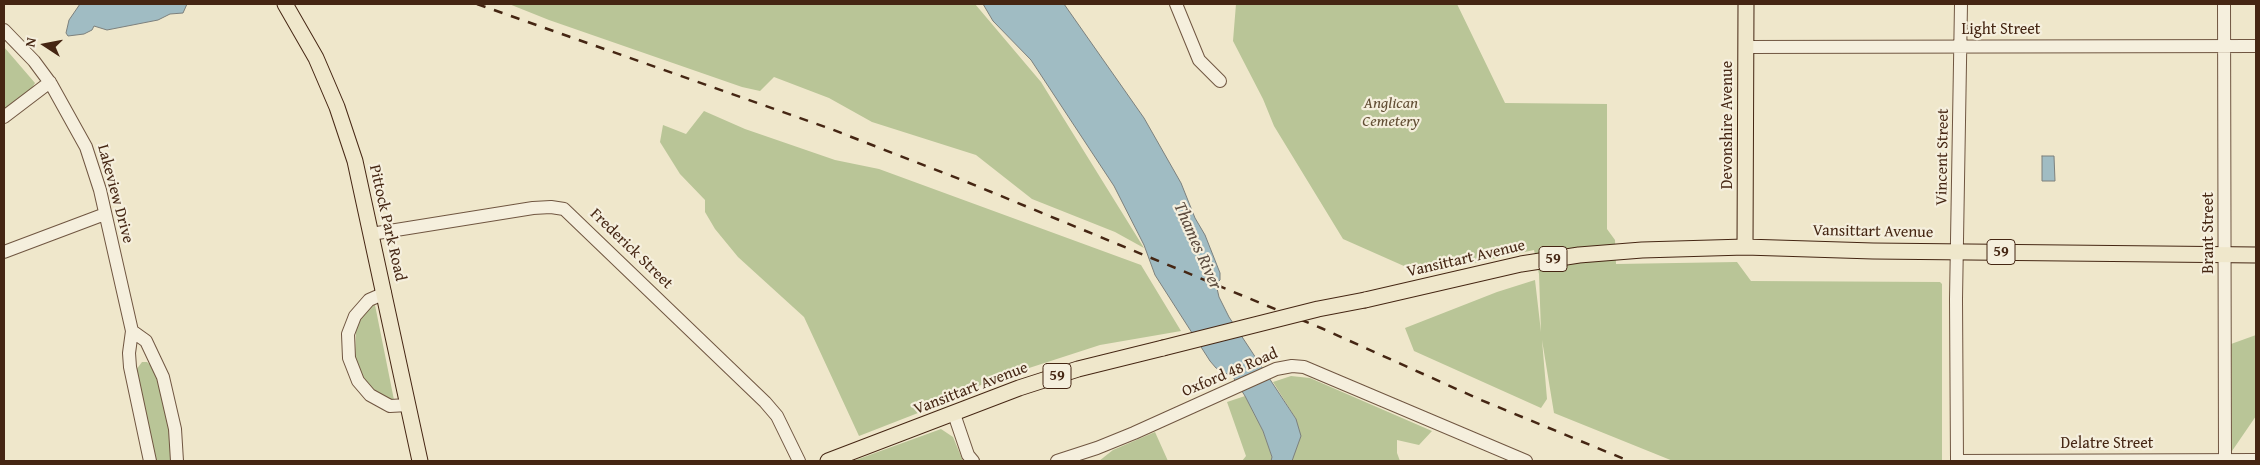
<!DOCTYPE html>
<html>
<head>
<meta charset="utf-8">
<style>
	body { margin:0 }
	#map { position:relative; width:2260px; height:465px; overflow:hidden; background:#efe7cb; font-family:"Gentium Book Plus",serif }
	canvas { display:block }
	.frame { position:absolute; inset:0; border:5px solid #452613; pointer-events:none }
	.north { position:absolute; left:20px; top:20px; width:50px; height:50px; -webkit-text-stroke:4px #f5efdd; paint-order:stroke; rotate:281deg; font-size:14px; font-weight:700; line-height:20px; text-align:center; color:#452613 }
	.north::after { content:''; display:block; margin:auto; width:18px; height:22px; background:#452613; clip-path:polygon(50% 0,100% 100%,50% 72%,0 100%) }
</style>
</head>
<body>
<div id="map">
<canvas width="2260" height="465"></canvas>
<div class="frame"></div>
<div class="north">N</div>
</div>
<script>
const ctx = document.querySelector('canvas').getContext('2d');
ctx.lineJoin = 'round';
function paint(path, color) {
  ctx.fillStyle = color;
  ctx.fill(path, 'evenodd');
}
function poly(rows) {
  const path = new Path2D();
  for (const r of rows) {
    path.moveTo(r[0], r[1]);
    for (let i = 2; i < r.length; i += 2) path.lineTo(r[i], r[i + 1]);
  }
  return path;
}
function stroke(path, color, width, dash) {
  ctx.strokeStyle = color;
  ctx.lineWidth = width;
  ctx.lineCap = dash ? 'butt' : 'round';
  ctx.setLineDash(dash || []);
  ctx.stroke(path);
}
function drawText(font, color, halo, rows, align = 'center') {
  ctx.font = font + ' "Gentium Book Plus",serif';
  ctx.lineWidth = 4.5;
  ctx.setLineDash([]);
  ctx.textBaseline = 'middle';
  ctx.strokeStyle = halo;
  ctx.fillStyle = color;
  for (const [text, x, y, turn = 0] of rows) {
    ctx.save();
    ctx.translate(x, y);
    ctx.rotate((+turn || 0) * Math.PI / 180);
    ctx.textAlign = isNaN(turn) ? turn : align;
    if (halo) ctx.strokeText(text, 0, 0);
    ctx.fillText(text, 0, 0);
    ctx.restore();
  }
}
paint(poly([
	[509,4,975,4,1041,82,1144,248,1115,232,1032,199,976,155,872,122,829,98,774,77,760,91,742,87,549,20],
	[1236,4,1457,4,1505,103,1607,104,1607,229,1615,240,1616,264,1737,262,1751,281,1940,282,1942,284,1942,461,1673,461,1554,413,1542,340,1547,399,1541,408,1414,351,1405,328,1497,292,1535,280,1541,332,1539,274,1534,250,1422,274,1343,239,1274,126,1263,99,1233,41],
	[4,47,35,83,32,88,4,109],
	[704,111,745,129,835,160,879,169,1141,265,1181,331,1100,345,992,380,918,413,859,436,804,317,738,257,715,229,705,212,705,200,680,174,660,142,663,125,686,134],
	[372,305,375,305,394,400,386,399,375,392,362,377,355,358,356,330,360,319],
	[2256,335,2256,416,2232,451,2231,344],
	[142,362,147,362,155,369,171,438,172,461,155,461,136,370],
	[1291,376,1310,378,1432,431,1419,445,1397,440,1397,453,1400,461,1292,461,1296,419,1273,382],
	[1245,396,1263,431,1272,457,1271,461,1242,461,1246,456,1227,402],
	[941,429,953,437,963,461,853,461],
	[1155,432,1168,461,1099,461,1113,450]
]), '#b9c597');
const water = poly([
	[80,4,187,4,183,13,170,14,158,20,107,30,94,26,92,30,84,34,68,36,66,33,69,20,80,4],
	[983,4,1064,4,1144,118,1181,183,1195,218,1205,235,1220,273,1220,280,1216,284,1219,297,1229,317,1296,419,1301,436,1292,461,1271,461,1272,457,1263,431,1245,396,1233,377,1216,368,1210,361,1155,275,1144,245,1114,186,1031,60,993,21,983,4],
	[2042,156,2054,156,2055,181,2042,181,2042,156]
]);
paint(water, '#a0bcc3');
stroke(water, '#7c807d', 1);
const minor = poly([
	[1176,4,1199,60,1220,81],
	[2224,4,2225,461],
	[4,30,34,61,51,84,86,147,100,190,132,331,129,353,130,367,150,461],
	[1745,47,2256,46],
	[4,117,50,82],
	[371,234,533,208,551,207,564,209,765,402,777,416,799,461],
	[4,252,105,214],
	[385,293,369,300,355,316,348,334,349,358,358,381,370,395,390,406,408,405],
	[132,331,146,341,163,377,175,429,177,461],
	[954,414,968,455,973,461],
	[1057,461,1097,448,1134,433,1276,369,1292,366,1304,367,1526,461],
	[1957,461,1956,299,1961,4],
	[1957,461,2256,460]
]);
const major = poly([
	[285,4,316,58,337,107,355,161,420,461],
	[1745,247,1746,4],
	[1365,300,1521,264,1579,255,1642,250,1745,247,1873,251,2256,255],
	[828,461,1019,388,1078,369,1163,348]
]);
stroke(minor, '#705641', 14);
stroke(major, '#452613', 17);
stroke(minor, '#f5efdd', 12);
stroke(major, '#efe7cb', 15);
stroke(poly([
	[477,4,831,129,967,182,1321,328,1481,400,1629,461]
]), '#452613', 2.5, [9, 9]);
const majorBridge = poly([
	[1163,348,1318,309,1365,300]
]);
stroke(majorBridge, '#452613', 17, []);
stroke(majorBridge, '#efe7cb', 15);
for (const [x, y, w] of [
	[2001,252,28],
	[1553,259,28],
	[1057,376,28]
]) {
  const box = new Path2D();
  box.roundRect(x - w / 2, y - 12.5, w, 25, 4);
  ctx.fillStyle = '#f5efdd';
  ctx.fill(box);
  stroke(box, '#452613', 1);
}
drawText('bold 15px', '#452613', null, [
	["59",2001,252],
	["59",1553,259],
	["59",1057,376]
]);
drawText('16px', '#452613', '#f5efdd', [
	["Light Street",2001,30],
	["Devonshire Avenue",1728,125,-90],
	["Vincent Street",1943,157,-89],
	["Lakeview Drive",115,194,75],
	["Pittock Park Road",387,223,77],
	["Vansittart Avenue",1873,232,1],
	["Brant Street",2209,233,-90],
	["Frederick Street",631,249,44],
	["Vansittart Avenue",1466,259,-13],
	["Oxford 48 Road",1230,373,-23],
	["Vansittart Avenue",971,389,-21],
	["Delatre Street",2107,444]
]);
drawText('italic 16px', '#624e34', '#f5efdd', [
	["Anglican",1391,104],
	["Cemetery",1391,122]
]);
drawText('italic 18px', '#5c4c3f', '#f5efdd', [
	["Thames River",1197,246,66]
]);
</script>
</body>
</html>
